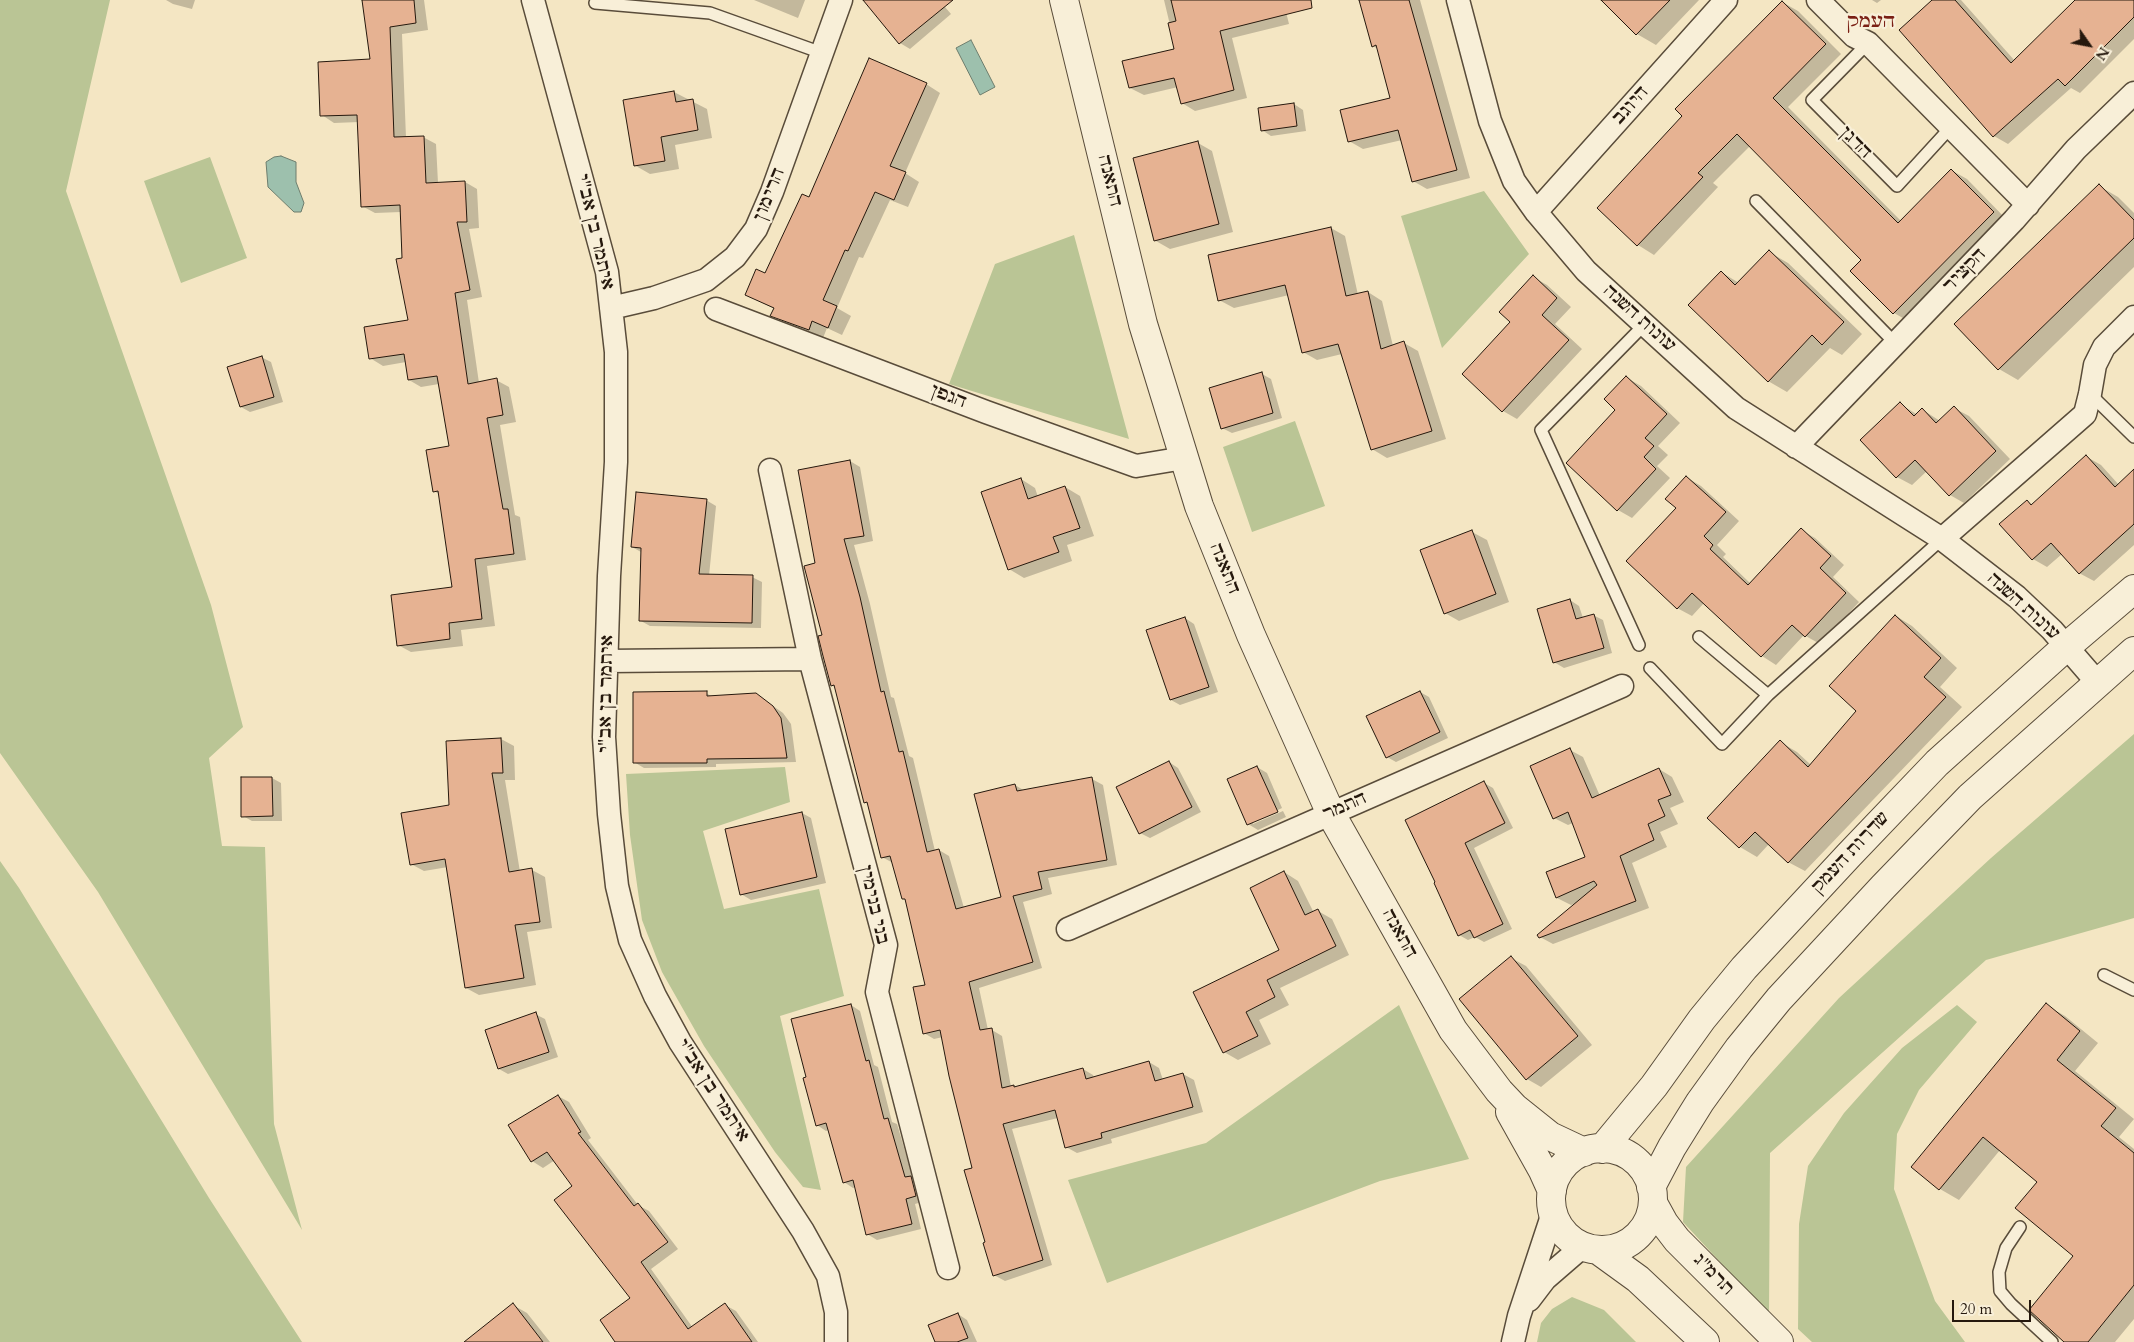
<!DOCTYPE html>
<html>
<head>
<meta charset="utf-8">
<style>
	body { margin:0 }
	#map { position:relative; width:2134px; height:1342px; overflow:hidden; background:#f4e6c3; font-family:Cardo,serif }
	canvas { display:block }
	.north { position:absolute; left:2064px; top:20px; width:50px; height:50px; -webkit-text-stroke:4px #f8efd8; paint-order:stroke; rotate:123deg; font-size:14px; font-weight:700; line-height:20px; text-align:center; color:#25180d }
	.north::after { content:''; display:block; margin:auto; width:18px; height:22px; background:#25180d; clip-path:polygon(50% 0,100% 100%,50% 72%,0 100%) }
	.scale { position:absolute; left:1952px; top:1300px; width:79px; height:22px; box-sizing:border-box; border:2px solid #25180d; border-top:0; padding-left:6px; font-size:15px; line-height:18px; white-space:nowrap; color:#25180d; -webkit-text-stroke:4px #f8efd8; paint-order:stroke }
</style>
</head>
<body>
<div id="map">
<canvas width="2134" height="1342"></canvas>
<div class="north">N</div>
<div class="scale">20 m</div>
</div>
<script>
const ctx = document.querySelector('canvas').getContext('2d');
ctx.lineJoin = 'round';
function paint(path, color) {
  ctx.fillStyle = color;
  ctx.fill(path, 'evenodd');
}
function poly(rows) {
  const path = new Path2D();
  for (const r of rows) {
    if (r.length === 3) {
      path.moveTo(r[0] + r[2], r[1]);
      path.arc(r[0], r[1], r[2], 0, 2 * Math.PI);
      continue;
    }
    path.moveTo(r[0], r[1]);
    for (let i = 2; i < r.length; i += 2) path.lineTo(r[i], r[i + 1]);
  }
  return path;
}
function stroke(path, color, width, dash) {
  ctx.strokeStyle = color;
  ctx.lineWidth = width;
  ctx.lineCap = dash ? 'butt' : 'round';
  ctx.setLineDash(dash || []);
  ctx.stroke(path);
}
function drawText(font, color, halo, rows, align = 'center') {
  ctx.font = font + ' Cardo,"Frank Ruhl Libre",serif';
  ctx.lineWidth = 4.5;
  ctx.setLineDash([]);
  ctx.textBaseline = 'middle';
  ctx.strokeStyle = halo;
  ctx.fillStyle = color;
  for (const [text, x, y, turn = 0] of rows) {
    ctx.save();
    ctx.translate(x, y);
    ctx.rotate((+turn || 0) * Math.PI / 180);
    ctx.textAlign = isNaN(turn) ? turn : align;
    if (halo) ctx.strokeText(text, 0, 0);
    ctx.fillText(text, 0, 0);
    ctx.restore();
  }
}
paint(poly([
	[0,0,110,0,66,191,211,605,243,727,209,758,222,846,265,847,274,1124,302,1230,98,892,0,753],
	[210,157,247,258,181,283,144,181],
	[1484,191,1529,254,1442,348,1401,216],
	[1074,235,1129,439,949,384,995,264],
	[1295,421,1325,506,1252,532,1223,447],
	[2134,734,2134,918,1986,960,1770,1153,1769,1315,1683,1222,1686,1167,1839,998,1991,858],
	[785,767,790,802,703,831,724,909,819,889,844,996,780,1016,821,1190,803,1187,775,1152,704,1046,662,972,642,920,630,835,626,774],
	[0,861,19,888,209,1198,302,1342,0,1342],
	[1399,1005,1469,1159,1380,1181,1107,1283,1068,1180,1206,1143],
	[1957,1005,1977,1022,1919,1090,1897,1134,1894,1189,1935,1301,1965,1342,1812,1342,1798,1329,1799,1224,1808,1166,1844,1113,1902,1048],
	[1572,1297,1604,1310,1636,1342,1537,1342,1541,1323,1552,1309]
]), '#bac595');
const water = poly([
	[971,40,995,87,980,95,956,48,971,40],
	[281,156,296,162,296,182,304,203,301,212,294,212,268,187,266,162,274,157,281,156]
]);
paint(water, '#9dc0ad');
stroke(water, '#6d7d6d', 1);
paint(poly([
	[166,0,195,0,192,9,173,4],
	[363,0,424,0,428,30,402,34,406,138,423,137,436,144,438,183,465,182,477,189,479,228,469,229,482,297,467,300,479,383,496,380,509,387,516,422,500,425,515,515,520,517,526,560,487,566,495,626,461,630,463,646,411,652,398,645,453,588,439,494,434,491,450,447,439,384,421,387,409,380,406,362,383,366,370,358,410,321,403,259,401,212,375,213,362,206,359,122,334,123,322,115,371,61],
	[754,0,805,0,798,18],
	[870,0,939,0,951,14,910,49,900,43,867,2],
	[1164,0,1283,0,1289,24,1232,38,1247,98,1195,111,1182,103,1178,87,1144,95,1130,88,1176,50],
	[1360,0,1420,0,1470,178,1427,189,1413,181,1402,140,1363,149,1349,141,1391,99,1378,49,1373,46],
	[1603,0,1699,0,1656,45,1637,34],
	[1872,0,1881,0,1877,3],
	[1934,0,1961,0,2015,61,2077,0,2134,0,2134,39,2080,93,2071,88,2008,144,1994,136],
	[1782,2,1798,11,1841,54,1788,107,1901,221,1951,170,1967,179,2009,222,1910,322,1894,313,1863,260,1750,146,1713,183,1718,187,1654,255,1638,245,1598,208,1684,116],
	[926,84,940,93,905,173,919,182,908,207,890,200,863,258,859,257,837,308,851,316,842,335,827,328,823,338,786,323,772,315,775,309,746,295,766,275,810,199],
	[674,92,707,109,712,138,675,145,679,169,650,174,636,166],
	[1294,104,1303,110,1306,131,1271,136,1262,130],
	[1198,143,1212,151,1233,232,1170,249,1156,241,1135,159],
	[2099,186,2118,197,2134,213,2134,267,2018,380,1999,369],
	[1331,228,1345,236,1358,295,1368,292,1382,301,1393,346,1404,343,1418,351,1446,439,1387,458,1372,449,1342,354,1317,360,1303,352,1289,295,1234,308,1219,300],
	[1769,252,1788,263,1862,334,1842,355,1830,348,1787,392,1768,381,1721,272,1739,283],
	[1533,277,1547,285,1571,307,1555,324,1582,349,1517,419,1503,411,1512,322],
	[261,357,271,362,283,402,250,412,241,407],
	[1262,374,1271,379,1282,418,1232,433,1222,428],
	[1627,378,1641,386,1680,423,1658,446,1668,455,1657,466,1670,478,1632,518,1618,510,1617,410],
	[1900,404,1918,415,1923,410,1940,421,1954,408,1969,416,2010,459,1964,503,1950,495,1927,471,1912,485,1897,477,1862,440],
	[2087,457,2101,465,2119,485,2134,482,2134,545,2094,581,2079,573,2062,554,2047,567,2033,559,2027,501,2033,505],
	[850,461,860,467,873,541,854,545,870,604,891,697,894,698,909,756,913,758,935,851,939,850,949,856,964,908,1002,898,1015,785,1025,791,1092,779,1103,785,1117,865,1048,878,1052,894,1023,902,1042,968,979,988,988,1030,992,1030,1002,1036,1011,1087,1016,1088,1083,1069,1093,1075,1094,1078,1149,1062,1159,1068,1163,1080,1183,1074,1194,1080,1203,1112,1111,1139,1112,1143,1077,1153,1066,1147,1058,1118,1012,1129,1052,1265,1005,1281,994,1275,974,1168,943,1037,934,1039,924,1033,927,986,905,900,893,863,882,857,869,805,865,802,836,688,832,685,823,636,816,564],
	[1686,477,1701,486,1739,521,1717,545,1726,554,1723,557,1751,584,1801,530,1815,538,1844,565,1833,577,1859,602,1820,644,1804,635,1776,665,1762,656,1704,603,1692,616,1677,608,1678,508],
	[1021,479,1035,488,1038,497,1065,487,1080,496,1094,536,1067,545,1072,561,1024,578,1009,569],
	[706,500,716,506,709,576,752,577,762,582,761,628,650,626,641,621,641,552,632,547],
	[1472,532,1487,540,1509,602,1459,621,1445,613],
	[1570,600,1579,606,1583,618,1593,615,1603,620,1612,653,1564,668,1554,662],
	[1896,616,1912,626,1957,668,1940,687,1962,707,1805,871,1788,862,1769,844,1757,857,1740,847,1709,818,1780,742,1797,752,1811,765,1858,711],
	[1185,618,1194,624,1218,692,1180,705,1171,700],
	[1420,692,1429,697,1448,738,1396,762,1387,757],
	[706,693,713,697,756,694,783,713,791,724,796,762,716,764,716,767,644,768,634,762],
	[501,739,514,746,515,780,505,780,520,872,532,870,545,877,552,928,527,932,536,985,479,995,466,988,448,867,424,871,411,864,450,806],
	[1570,750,1583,757,1600,796,1659,769,1672,777,1684,802,1670,808,1678,824,1660,832,1667,847,1632,863,1649,908,1553,944,1540,937,1576,903,1571,905,1557,898,1548,873,1587,858,1573,823,1568,825,1554,818],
	[1169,762,1178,768,1201,812,1150,838,1140,833],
	[1257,767,1267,773,1282,808,1253,822,1253,824,1283,811,1286,817,1258,830,1248,824,1229,779],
	[272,778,281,783,282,821,252,821,243,816],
	[1484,783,1493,788,1513,828,1474,848,1512,929,1484,942,1475,937,1468,940,1459,935,1435,884],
	[802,813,811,818,826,883,751,900,741,894],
	[1284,872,1298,881,1314,913,1318,911,1332,919,1349,955,1280,988,1289,1005,1259,1020,1271,1044,1238,1060,1224,1052,1195,993,1281,951],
	[1511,958,1526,966,1592,1045,1541,1087,1527,1079],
	[851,1005,860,1011,874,1065,878,1067,892,1122,897,1124,913,1178,920,1183,925,1201,915,1204,921,1229,877,1240,867,1234,856,1187,853,1188,844,1182,829,1130,826,1131,817,1125,807,1078],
	[2046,1005,2065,1016,2098,1043,2075,1071,2134,1119,2119,1137,2134,1149,2134,1319,2115,1342,2067,1342,2075,1256,2039,1182,2000,1150,1959,1200,1940,1189,1913,1167],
	[535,1014,545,1019,558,1057,508,1074,499,1069],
	[558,1096,569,1102,591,1138,588,1140,638,1205,649,1211,678,1249,651,1269,693,1328,725,1305,736,1311,758,1342,617,1342,632,1298,574,1186,555,1160,543,1168,532,1161],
	[513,1305,527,1313,550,1342,466,1342],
	[958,1314,967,1320,977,1342,936,1342]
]), '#0003');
const building = poly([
	[362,0,414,0,416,23,390,27,394,137,424,136,426,183,465,181,467,222,457,222,470,290,455,293,468,384,497,378,503,415,487,418,503,509,508,509,514,554,475,559,482,619,449,623,450,639,397,646,391,595,452,587,438,491,433,492,426,450,449,446,437,376,408,380,404,354,369,359,364,327,408,320,396,259,402,258,400,205,361,207,357,115,320,116,318,62,370,59,362,0],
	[863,0,953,0,899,44,863,0],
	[1171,0,1311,0,1312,8,1220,31,1234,90,1181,104,1174,78,1129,88,1122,61,1174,49,1168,23,1176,21,1171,0],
	[1359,0,1409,0,1457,170,1412,182,1398,130,1348,142,1340,110,1390,98,1376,45,1372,47,1359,0],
	[1601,0,1670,0,1636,35,1601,0],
	[1932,0,1955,0,2011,63,2075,0,2134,0,2134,17,2065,86,2058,79,1993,137,1899,30,1932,0],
	[1782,1,1826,44,1773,98,1898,223,1951,169,1994,212,1893,314,1850,271,1861,260,1737,134,1698,173,1703,177,1637,246,1597,208,1682,116,1675,109,1782,1],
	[869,58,927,83,890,166,906,172,894,200,875,192,848,251,845,250,823,300,837,306,828,328,812,321,809,330,770,316,774,308,745,295,756,269,765,273,802,194,809,197,869,58],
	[674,91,676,102,693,99,698,130,661,137,665,161,634,166,623,100,674,91],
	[1294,103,1297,126,1261,131,1258,108,1294,103],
	[1198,141,1219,224,1154,241,1133,158,1198,141],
	[2099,184,2134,220,2134,238,1998,370,1954,324,2099,184],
	[1331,227,1346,296,1368,291,1381,349,1404,341,1432,431,1371,450,1338,344,1302,353,1285,285,1218,301,1208,255,1331,227],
	[1769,250,1844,322,1822,345,1812,335,1768,382,1688,305,1721,271,1735,285,1769,250],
	[1533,275,1557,298,1542,315,1569,340,1502,412,1462,374,1510,322,1499,312,1533,275],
	[262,356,274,397,240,407,227,367,262,356],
	[1262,372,1273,413,1221,429,1209,388,1262,372],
	[1626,376,1667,414,1645,438,1654,446,1644,457,1656,469,1617,511,1566,463,1615,410,1604,399,1626,376],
	[1900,402,1914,416,1922,408,1936,423,1954,406,1996,451,1949,496,1915,460,1896,478,1860,440,1900,402],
	[2086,455,2115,487,2134,469,2134,524,2079,574,2051,543,2032,560,1999,524,2027,500,2031,505,2086,455],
	[850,460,864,536,844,539,860,597,881,692,884,691,899,752,903,751,927,852,939,849,956,909,1001,897,974,794,1015,784,1017,791,1092,777,1107,860,1038,872,1042,889,1013,896,1033,962,969,982,980,1030,992,1028,1002,1088,1014,1085,1014,1087,1083,1068,1086,1079,1149,1061,1155,1081,1183,1073,1193,1107,1101,1133,1102,1138,1065,1148,1055,1110,1003,1124,1043,1260,993,1276,983,1243,985,1242,964,1170,972,1168,949,1076,940,1030,923,1034,913,987,925,985,905,899,902,899,890,856,881,858,867,802,864,803,834,685,831,686,823,656,818,636,822,635,804,566,815,563,798,470,850,460],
	[1686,476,1726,512,1704,536,1713,545,1710,549,1748,585,1801,528,1831,556,1820,568,1846,593,1805,637,1792,625,1761,657,1692,593,1677,609,1626,561,1676,508,1665,499,1686,476],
	[1021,478,1028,499,1065,486,1080,528,1053,537,1059,552,1008,570,981,492,1021,478],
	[636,492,707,499,699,574,753,575,752,623,639,621,641,548,631,547,636,492],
	[1472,530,1496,594,1444,614,1420,550,1472,530],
	[1570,599,1576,619,1594,614,1604,648,1553,663,1537,609,1570,599],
	[1895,615,1941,658,1924,677,1946,697,1788,863,1755,832,1739,848,1707,818,1780,740,1808,767,1856,711,1829,686,1895,615],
	[1185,617,1209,687,1170,700,1146,630,1185,617],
	[707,691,707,696,756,693,773,706,781,718,787,758,707,759,707,763,633,763,633,692,707,691],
	[1420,691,1440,732,1386,758,1366,716,1420,691],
	[501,738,503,773,492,773,509,872,532,868,540,922,515,925,524,978,465,988,445,859,410,865,401,813,449,805,446,741,501,738],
	[1570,748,1592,798,1659,768,1671,795,1658,800,1665,816,1648,824,1654,840,1620,856,1636,901,1539,938,1537,935,1597,885,1594,881,1556,898,1546,872,1585,857,1568,812,1553,819,1530,766,1570,748],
	[1169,761,1192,807,1139,834,1116,787,1169,761],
	[1257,766,1278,812,1247,825,1227,779,1257,766],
	[241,777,272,777,273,816,241,817,241,777],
	[1484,781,1505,823,1465,843,1503,924,1474,938,1470,930,1458,936,1434,883,1435,882,1405,820,1484,781],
	[802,812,817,877,740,895,725,829,802,812],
	[1284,871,1305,915,1318,909,1336,946,1267,980,1275,997,1246,1012,1258,1036,1223,1053,1193,992,1279,950,1250,888,1284,871],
	[1511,956,1578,1036,1526,1080,1459,999,1511,956],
	[2046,1003,2080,1031,2057,1060,2116,1108,2101,1126,2134,1153,2134,1285,2088,1342,2064,1342,2029,1310,2073,1256,2015,1208,2037,1182,1983,1137,1939,1190,1911,1167,2046,1003],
	[851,1004,866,1061,869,1060,884,1119,888,1118,905,1177,911,1176,916,1196,906,1199,912,1224,866,1235,853,1180,843,1183,826,1123,816,1126,803,1078,806,1077,791,1019,851,1004],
	[536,1012,549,1052,498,1069,485,1030,536,1012],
	[558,1095,581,1132,578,1133,634,1206,638,1203,668,1242,641,1262,688,1329,725,1303,752,1342,615,1342,600,1320,630,1298,554,1200,572,1186,547,1152,531,1162,508,1125,558,1095],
	[513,1303,543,1342,464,1342,513,1303],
	[958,1313,968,1338,957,1342,935,1342,928,1325,958,1313]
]);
paint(building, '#e6b292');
stroke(building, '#25180d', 1);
const service = poly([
	[595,3,710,13,822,53],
	[1868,43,1812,100,1897,186,1951,127],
	[1756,201,1895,343],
	[2090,394,2134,437],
	[1699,637,1768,695],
	[1639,645,1541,430,1645,324],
	[1650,668,1722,744,1768,695,1942,539],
	[2104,975,2134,990],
	[2020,1227,2006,1248,1999,1272,2000,1291,2011,1304,2052,1342]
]);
const minor = poly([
	[533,0,607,272,616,352,616,462,609,576,604,737,609,814,617,886,630,940,655,996,680,1042,803,1231,828,1276,836,1312,836,1342],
	[1458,0,1490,121,1514,181,1536,212,1586,271,1736,408,1942,539,2017,597,2052,630,2097,682],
	[1818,0,1854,36,1868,43,2028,205],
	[1536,212,1726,0],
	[611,308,654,298,706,280,735,257,756,229,772,192,841,0],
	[716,309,986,412,1136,466,1184,458],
	[1796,447,2014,220,2076,149,2134,93],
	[770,470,810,659,886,945,877,992,948,1268],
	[1942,539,2085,414,2090,394,2095,365,2104,347,2134,317],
	[607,661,810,659],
	[1068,929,1622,686],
	[1529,1300,1545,1279,1582,1247],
	[1513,1342,1519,1316,1553,1213]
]);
const tertiary = poly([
	[1064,0,1143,324,1199,506,1251,635,1331,814,1453,1030,1499,1091,1515,1108,1550,1136,1584,1152],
	[1510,1112,1543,1171,1552,1191],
	[1602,1199,51],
	[1602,1149,1654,1086,1702,1019,1744,968,1849,855,1937,763,2066,647,2134,589],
	[1651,1187,1672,1147,1700,1102,1739,1048,1779,999,1883,887,1970,797,2134,651],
	[1653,1203,1664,1223,1677,1240,1779,1342],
	[1598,1250,1638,1279,1705,1342]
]);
stroke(service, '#594c3a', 14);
stroke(minor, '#594c3a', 25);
stroke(tertiary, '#594c3a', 30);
stroke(service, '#f8efd8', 11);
stroke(minor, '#f8efd8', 22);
stroke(tertiary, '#f8efd8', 28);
drawText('18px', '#25180d', '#f8efd8', [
	["היוגב",1631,106,-48],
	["הדגן",1855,143,45],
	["התאנה",1109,181,76],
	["הרימון",770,195,-68],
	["איתמר בן אב\"י",594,232,77],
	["הקציר",1965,271,-46],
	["עונות השנה",1639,319,42],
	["הגפן",948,397,21],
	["התאנה",1224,569,68],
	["עונות השנה",2023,607,42],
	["איתמר בן אב\"י",607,694,-89],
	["התמר",1345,807,-24],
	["שדרות העמק",1851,853,-47],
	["בני בנימין",873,905,77],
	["התאנה",1399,934,61],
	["איתמר בן אב\"י",712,1091,57],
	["תרמ\"ג",1713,1275,46]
]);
drawText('19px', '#7a1f14', '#f8efd8', [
	["העמק",1871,23]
]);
</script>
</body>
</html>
